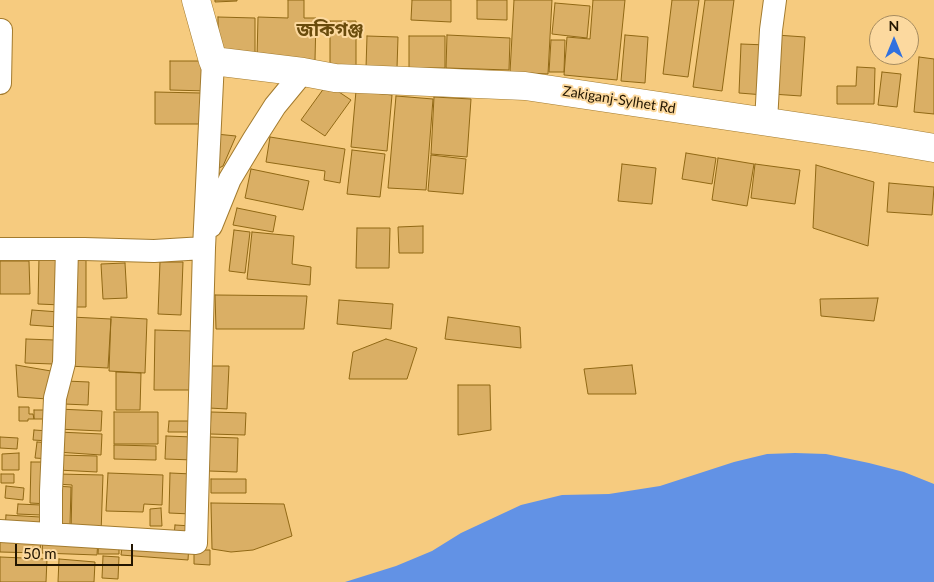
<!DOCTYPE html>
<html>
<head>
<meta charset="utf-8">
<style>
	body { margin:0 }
	#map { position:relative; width:934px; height:582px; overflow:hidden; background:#f6cb7f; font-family:Lato,sans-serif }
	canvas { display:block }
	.north { position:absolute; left:869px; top:15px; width:50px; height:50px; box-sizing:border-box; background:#fcd99f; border:1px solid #a58b60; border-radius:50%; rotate:0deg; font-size:14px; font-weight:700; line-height:20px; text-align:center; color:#231601 }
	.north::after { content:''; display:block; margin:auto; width:18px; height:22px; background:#3171de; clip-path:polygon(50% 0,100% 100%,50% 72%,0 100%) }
	.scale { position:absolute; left:15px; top:544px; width:118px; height:22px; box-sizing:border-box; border:2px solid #231601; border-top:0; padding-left:6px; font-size:15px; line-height:18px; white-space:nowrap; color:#231601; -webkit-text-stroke:4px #fcd99f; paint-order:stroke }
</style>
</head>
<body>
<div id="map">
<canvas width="934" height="582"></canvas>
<div class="north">N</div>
<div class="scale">50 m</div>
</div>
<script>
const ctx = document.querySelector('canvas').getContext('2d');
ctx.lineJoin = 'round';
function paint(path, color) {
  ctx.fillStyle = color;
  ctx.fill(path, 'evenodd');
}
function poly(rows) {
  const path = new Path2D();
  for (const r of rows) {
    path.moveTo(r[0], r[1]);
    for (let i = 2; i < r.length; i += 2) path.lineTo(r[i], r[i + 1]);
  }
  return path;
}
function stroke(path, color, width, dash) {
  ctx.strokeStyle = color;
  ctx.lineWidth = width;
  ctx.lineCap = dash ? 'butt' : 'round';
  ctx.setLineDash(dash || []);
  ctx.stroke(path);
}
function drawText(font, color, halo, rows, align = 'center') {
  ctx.font = font + ' Lato,"Noto Sans Bengali",sans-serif';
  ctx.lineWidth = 4;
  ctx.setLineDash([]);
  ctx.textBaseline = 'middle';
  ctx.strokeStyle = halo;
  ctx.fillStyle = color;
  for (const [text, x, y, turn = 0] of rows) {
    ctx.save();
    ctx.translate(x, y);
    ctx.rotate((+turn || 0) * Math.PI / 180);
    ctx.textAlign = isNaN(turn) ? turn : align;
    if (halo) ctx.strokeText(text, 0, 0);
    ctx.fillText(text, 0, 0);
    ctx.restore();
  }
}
paint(poly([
	[795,453,826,454,869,463,904,472,934,484,934,582,345,582,396,566,432,551,461,533,521,505,562,495,609,494,660,486,734,462,767,454]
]), '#6292e5');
const building = poly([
	[215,0,237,0,237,1,215,2,215,0],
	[288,0,304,0,304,18,316,18,315,60,257,58,258,17,288,18,288,0],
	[412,0,451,0,451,22,411,20,412,0],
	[477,0,507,0,507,20,477,19,477,0],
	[514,0,552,0,548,74,510,72,514,0],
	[593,0,625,0,617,80,564,75,567,37,590,39,593,0],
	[672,0,699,0,688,77,663,74,672,0],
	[705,0,734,0,722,91,693,87,705,0],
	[555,3,590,6,587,38,552,34,555,3],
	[218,17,255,18,255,56,218,55,218,17],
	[330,21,356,21,356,68,330,68,330,21],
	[447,35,510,38,509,70,446,68,447,35],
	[625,35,648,37,645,83,621,81,625,35],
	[776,35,805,37,801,96,772,94,776,35],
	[367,36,398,37,397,68,366,68,367,36],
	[409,36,445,36,445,68,409,68,409,36],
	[551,40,565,40,564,72,549,72,551,40],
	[741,44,767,45,764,95,739,93,741,44],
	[919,57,934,59,934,114,914,112,919,57],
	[170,61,208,61,208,91,170,90,170,61],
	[857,67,875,68,874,104,837,104,837,86,856,86,857,67],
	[882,72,901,74,897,107,878,105,882,72],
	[327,84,351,100,325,136,301,120,327,84],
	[356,91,392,95,387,151,351,147,356,91],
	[155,92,201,93,200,124,155,124,155,92],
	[396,96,433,99,426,190,388,188,396,96],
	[434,97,471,99,467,157,431,154,434,97],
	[216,134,236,136,223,166,211,172,216,134],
	[270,137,345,149,340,183,324,180,325,171,266,162,270,137],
	[352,150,385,154,380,197,347,194,352,150],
	[686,153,716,158,712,184,682,179,686,153],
	[431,155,466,159,463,194,428,191,431,155],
	[718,158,754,164,747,206,712,200,718,158],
	[622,164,656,168,652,204,618,201,622,164],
	[755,164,800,170,795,204,751,198,755,164],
	[816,165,874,182,868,246,813,228,816,165],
	[251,169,309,181,303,210,245,198,251,169],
	[889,183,934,187,932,215,887,212,889,183],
	[237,208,276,216,273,232,233,225,237,208],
	[423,226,423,253,399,253,398,227,423,226],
	[357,228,390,228,389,268,356,268,357,228],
	[234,230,250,232,245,273,229,271,234,230],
	[252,232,294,236,292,264,311,267,310,285,247,279,252,232],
	[39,257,63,258,62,305,38,304,39,257],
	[72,260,86,260,86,307,72,307,72,260],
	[0,261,29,261,30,294,0,294,0,261],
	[160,262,183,262,181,315,158,314,160,262],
	[125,263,127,298,103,299,101,264,125,263],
	[215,295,307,296,304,329,216,329,215,295],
	[878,298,874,321,821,316,820,299,878,298],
	[339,300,393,304,391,329,337,324,339,300],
	[32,310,59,312,58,327,30,325,32,310],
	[71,317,111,319,108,368,68,366,71,317],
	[111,317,147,319,145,373,109,371,111,317],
	[448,317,520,327,521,348,445,339,448,317],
	[155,330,193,331,192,390,154,390,155,330],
	[26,339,54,340,53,364,25,363,26,339],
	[386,339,417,348,407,379,349,379,353,352,386,339],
	[16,365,51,371,48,399,18,397,16,365],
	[632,365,636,394,588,394,584,369,632,365],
	[210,366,229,366,227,409,209,408,210,366],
	[116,372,141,373,140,410,116,410,116,372],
	[65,381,89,382,88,405,64,404,65,381],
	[458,385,490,385,491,430,458,435,458,385],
	[19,407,29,407,29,414,33,414,34,419,28,419,28,421,19,421,19,407],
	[58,409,102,411,101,431,57,429,58,409],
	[34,410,45,410,50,419,34,419,34,410],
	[114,412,158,412,158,444,114,444,114,412],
	[211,412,246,413,245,435,210,434,211,412],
	[169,421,193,421,193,432,168,432,169,421],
	[34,430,49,431,49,441,33,440,34,430],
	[58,432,102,434,101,455,57,452,58,432],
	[166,436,193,437,193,460,165,459,166,436],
	[0,437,18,438,17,449,0,448,0,437],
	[210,437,238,438,237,472,209,471,210,437],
	[37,442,51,443,49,459,35,458,37,442],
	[114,445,156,446,156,460,114,459,114,445],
	[19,453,19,470,2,470,2,454,19,453],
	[58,455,97,456,97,472,58,470,58,455],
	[31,462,50,462,49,504,30,503,31,462],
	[108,473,163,475,162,505,144,504,143,512,106,511,108,473],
	[170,473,192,474,191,514,169,513,170,473],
	[1,474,14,474,14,483,1,483,1,474],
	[57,474,103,475,101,534,71,533,72,485,57,484,57,474],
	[211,479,246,479,246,493,211,493,211,479],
	[6,486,24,488,23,500,5,498,6,486],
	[56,486,71,487,70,525,56,525,56,486],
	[211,503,284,504,292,536,253,550,231,552,212,549,211,503],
	[18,504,41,505,41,515,17,514,18,504],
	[161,508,162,526,150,526,150,509,161,508],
	[6,515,40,517,39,530,5,529,6,515],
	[175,525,192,526,191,538,174,536,175,525],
	[0,535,41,536,40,553,0,552,0,535],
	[43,537,98,539,97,555,42,553,43,537],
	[99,539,119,540,119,554,98,554,99,539],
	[123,539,189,544,188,560,121,555,123,539],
	[194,550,210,550,210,565,194,564,194,550],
	[103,556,119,557,118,579,102,578,103,556],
	[0,557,47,559,46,582,0,582,0,557],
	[59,559,95,562,94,582,58,582,59,559]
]);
paint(building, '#daaf65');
stroke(building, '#906815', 1);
const minor = poly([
	[0,83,1,30],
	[766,122,771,30,775,0],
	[211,226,230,179,254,139,275,106,303,72],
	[0,249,84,249,154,251,204,248],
	[0,531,196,543,204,248,213,61],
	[51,534,51,491,55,398,64,363,67,249]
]);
const major = poly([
	[196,0,213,61,303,72,335,78,525,86,869,137,934,148]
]);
stroke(minor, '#a37b2e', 24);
stroke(major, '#a37b2e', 29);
stroke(minor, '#fff', 22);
stroke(major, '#fff', 28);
drawText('14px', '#231601', '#fcd99f', [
	["Zakiganj-Sylhet Rd",619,100,9]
]);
drawText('bold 19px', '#694b0c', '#fcd99f', [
	["জকিগঞ্জ",330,30]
]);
</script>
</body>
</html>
